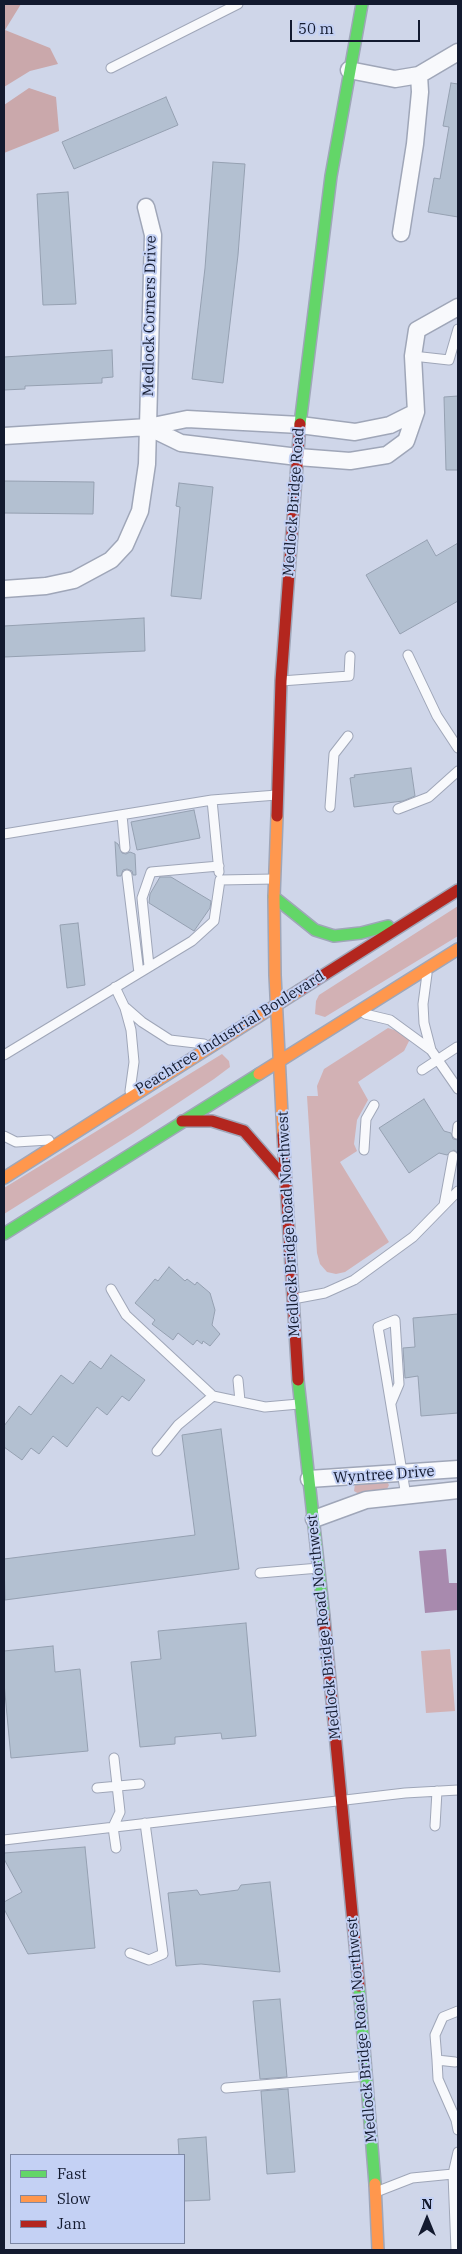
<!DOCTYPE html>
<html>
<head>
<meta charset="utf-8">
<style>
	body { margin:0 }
	#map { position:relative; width:462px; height:2254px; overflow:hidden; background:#cfd6e9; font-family:"IBM Plex Serif",serif }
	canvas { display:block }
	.frame { position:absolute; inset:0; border:5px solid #131a2f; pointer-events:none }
	.legend { position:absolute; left:10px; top:2154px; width:175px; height:90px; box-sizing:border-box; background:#c4d1f4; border:1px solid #7d88a5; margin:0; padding:6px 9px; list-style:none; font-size:15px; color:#131a2f }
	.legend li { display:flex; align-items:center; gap:10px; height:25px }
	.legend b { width:25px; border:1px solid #7d88a5 }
	.north { position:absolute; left:402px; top:2194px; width:50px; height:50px; -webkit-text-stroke:4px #c4d1f4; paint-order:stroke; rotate:0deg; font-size:14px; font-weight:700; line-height:20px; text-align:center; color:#131a2f }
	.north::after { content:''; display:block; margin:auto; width:18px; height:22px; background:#131a2f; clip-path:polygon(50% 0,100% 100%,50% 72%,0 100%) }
	.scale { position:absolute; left:290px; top:20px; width:130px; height:22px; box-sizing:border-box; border:2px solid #131a2f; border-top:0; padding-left:6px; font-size:15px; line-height:18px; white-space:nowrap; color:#131a2f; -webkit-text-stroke:4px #c4d1f4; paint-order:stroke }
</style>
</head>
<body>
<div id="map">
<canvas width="462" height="2254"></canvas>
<div class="frame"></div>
<ul class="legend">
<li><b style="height:6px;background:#63d668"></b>Fast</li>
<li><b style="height:6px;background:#ff974d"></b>Slow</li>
<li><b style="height:6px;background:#b3261e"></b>Jam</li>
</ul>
<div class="north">N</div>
<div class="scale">50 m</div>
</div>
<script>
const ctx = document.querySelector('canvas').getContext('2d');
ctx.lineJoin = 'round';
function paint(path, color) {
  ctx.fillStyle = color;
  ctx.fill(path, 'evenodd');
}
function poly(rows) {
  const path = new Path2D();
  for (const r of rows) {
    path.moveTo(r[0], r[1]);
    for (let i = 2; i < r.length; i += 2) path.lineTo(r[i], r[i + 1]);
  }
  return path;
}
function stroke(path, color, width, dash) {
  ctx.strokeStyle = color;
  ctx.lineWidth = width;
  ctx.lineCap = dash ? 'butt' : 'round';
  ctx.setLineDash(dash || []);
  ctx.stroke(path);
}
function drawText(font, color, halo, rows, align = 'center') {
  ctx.font = font + ' "IBM Plex Serif",serif';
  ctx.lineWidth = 4;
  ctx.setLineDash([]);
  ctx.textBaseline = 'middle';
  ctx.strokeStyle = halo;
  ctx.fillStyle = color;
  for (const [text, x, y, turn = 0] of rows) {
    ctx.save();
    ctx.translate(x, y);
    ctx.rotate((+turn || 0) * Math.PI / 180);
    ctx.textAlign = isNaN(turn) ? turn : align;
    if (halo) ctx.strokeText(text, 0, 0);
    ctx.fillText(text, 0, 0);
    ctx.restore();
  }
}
paint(poly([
	[458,906,458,936,325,1017,315,1014,316,1001,319,995],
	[388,1028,404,1033,410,1039,404,1051,358,1082,368,1100,357,1120,354,1144,357,1151,340,1162,389,1242,345,1272,336,1274,327,1272,320,1264,317,1253,307,1096,318,1096,317,1086,324,1069],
	[222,1054,229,1061,230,1067,214,1079,133,1133,4,1214,4,1188],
	[385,1479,389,1485,387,1489,359,1494,354,1491,355,1484],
	[450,1649,455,1711,426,1713,421,1651]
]), '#d2b1b4');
paint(poly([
	[4,4,21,4,5,30,50,48,58,64,30,71,4,87],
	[29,88,56,97,59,131,4,153,4,105]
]), '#caa8ab');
paint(poly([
	[446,1549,449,1583,458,1583,458,1610,425,1613,419,1551]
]), '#a88aae');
const building = poly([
	[451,83,458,84,458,217,428,212,434,178,440,179,449,127,443,126,451,83],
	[166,97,178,125,74,169,62,142,166,97],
	[213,162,245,164,238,255,223,383,192,379,205,268,213,162],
	[68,192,76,304,43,305,37,194,68,192],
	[112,350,113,377,102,378,102,383,25,386,25,389,4,390,4,357,112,350],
	[458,396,458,470,446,470,444,397,458,396],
	[4,481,94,482,93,514,4,513,4,481],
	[179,483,213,487,201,599,171,596,180,507,176,506,179,483],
	[427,540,436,556,458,543,458,601,400,634,366,575,427,540],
	[144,618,145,651,4,657,4,626,144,618],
	[411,768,415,796,403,801,354,807,350,778,355,777,354,775,411,768],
	[194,810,200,838,137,850,131,822,194,810],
	[115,842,118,844,122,853,126,854,130,852,135,854,136,875,133,875,132,871,127,869,123,870,121,876,117,876,115,842],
	[160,877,171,877,211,901,210,908,194,931,149,903,150,894,160,877],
	[78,923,85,985,67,988,60,925,78,923],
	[424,1099,444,1131,451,1133,453,1139,458,1140,458,1153,454,1150,447,1155,439,1153,409,1173,379,1128,424,1099],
	[169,1267,185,1281,187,1279,195,1285,197,1282,210,1293,215,1310,212,1325,220,1334,210,1346,203,1341,202,1344,197,1340,193,1345,178,1333,173,1340,152,1324,155,1320,135,1303,155,1279,158,1281,169,1267],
	[458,1314,458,1413,421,1416,418,1376,405,1378,403,1348,415,1347,413,1318,458,1314],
	[111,1355,145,1380,129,1401,122,1396,107,1415,97,1407,67,1447,53,1436,39,1454,31,1448,22,1460,4,1447,4,1426,19,1406,31,1415,61,1375,73,1384,90,1361,101,1369,111,1355],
	[221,1429,239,1569,5,1600,4,1559,195,1535,182,1435,221,1429],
	[246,1623,256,1736,222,1739,221,1733,175,1737,175,1744,140,1747,131,1662,161,1659,158,1631,246,1623],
	[53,1646,55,1672,80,1669,88,1751,11,1758,4,1683,4,1651,53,1646],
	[85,1847,95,1948,28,1954,4,1909,4,1902,22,1892,4,1859,4,1853,85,1847],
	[270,1882,280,1972,201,1964,176,1966,168,1893,197,1890,200,1895,238,1890,241,1885,270,1882],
	[280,1999,287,2077,260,2079,253,2001,280,1999],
	[288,2089,295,2172,267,2174,261,2091,288,2089],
	[206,2137,210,2200,184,2201,184,2155,179,2155,178,2139,206,2137]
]);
paint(building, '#b3c0d1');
stroke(building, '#95a0b1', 1);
const lane = poly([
	[111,68,238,4],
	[413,356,449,360,458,329],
	[408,655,437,716,458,748],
	[281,681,349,676,350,656],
	[212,800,219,872],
	[330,807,334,754,348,736],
	[398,809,429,797,458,771],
	[122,815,125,848],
	[4,834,212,800,277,795],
	[127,875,139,973],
	[149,966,142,898,151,872,219,866],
	[427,974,423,1004,424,1023,431,1050,458,1089],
	[115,987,125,1008,131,1030,134,1062,130,1091],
	[126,1008,142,1022,170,1040,204,1044],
	[365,1014,390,1020,431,1050],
	[4,1055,192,941,214,921,220,880,274,879],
	[422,1070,457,1047],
	[457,1134,458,1126],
	[4,1136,16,1142,49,1140],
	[364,1150,366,1119,374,1105],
	[444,1205,453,1156],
	[111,1289,126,1315,213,1396],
	[293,1299,325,1293,354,1280,413,1237,458,1191],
	[238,1380,240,1401],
	[391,1403,399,1384,395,1320,378,1327,406,1496],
	[157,1451,178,1425,213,1396,265,1407,299,1404],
	[260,1573,319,1568],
	[114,1758,120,1812,113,1827,116,1848],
	[97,1788,140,1784],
	[435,1826,437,1791],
	[4,1840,405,1793,458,1790],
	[130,1953,149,1960,163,1954,145,1823],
	[437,2060,438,2079,456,2120,458,2130],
	[455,2062,437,2060,435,2035,443,2017,458,2011],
	[226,2088,367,2076],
	[376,2192,412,2178,453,2174],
	[456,2250,453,2174,458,2152]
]);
const street = poly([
	[349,70,395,79,419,75,458,52],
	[401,233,415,144,420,92,419,75],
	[148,427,181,443,298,457,350,461,387,455,406,441,416,412,413,356,417,330,458,307],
	[4,436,148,427,187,419,300,425,355,432,390,425,416,412],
	[4,589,46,586,74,580,111,560,125,545,140,511,147,464,153,235,146,207],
	[309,1479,458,1469],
	[314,1519,366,1500,458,1490]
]);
const fast = poly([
	[300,424,331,176,362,4],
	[274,897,315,930,334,936,361,933,388,926],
	[4,1234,259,1074],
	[298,1380,324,1617],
	[359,1986,375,2184]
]);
const slow = poly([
	[277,816,274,897,275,975,283,1135],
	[259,1074,458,949],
	[4,1178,300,990],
	[375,2184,378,2250]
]);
const jam = poly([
	[277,816,281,681,300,424],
	[300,990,458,890],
	[182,1121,212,1121,244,1131,285,1178],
	[283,1135,298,1380],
	[324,1617,359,1986]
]);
stroke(lane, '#9fa6b8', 11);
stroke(street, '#9fa6b8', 19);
stroke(fast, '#9fa6b8', 14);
stroke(slow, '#9fa6b8', 14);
stroke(jam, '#9fa6b8', 14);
stroke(lane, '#f8f9fc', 9);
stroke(street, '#f8f9fc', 16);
stroke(fast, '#63d668', 11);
stroke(slow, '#ff974d', 11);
stroke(jam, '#b3261e', 11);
drawText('15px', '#131a2f', '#c4d1f4', [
	["Medlock Corners Drive",150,316,-89],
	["Medlock Bridge Road",294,502,-86],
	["Peachtree Industrial Boulevard",230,1033,-32],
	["Medlock Bridge Road Northwest",289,1224,-93],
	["Wyntree Drive",384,1475,-4],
	["Medlock Bridge Road Northwest",324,1627,-96],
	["Medlock Bridge Road Northwest",362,2030,-95]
]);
</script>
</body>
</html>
